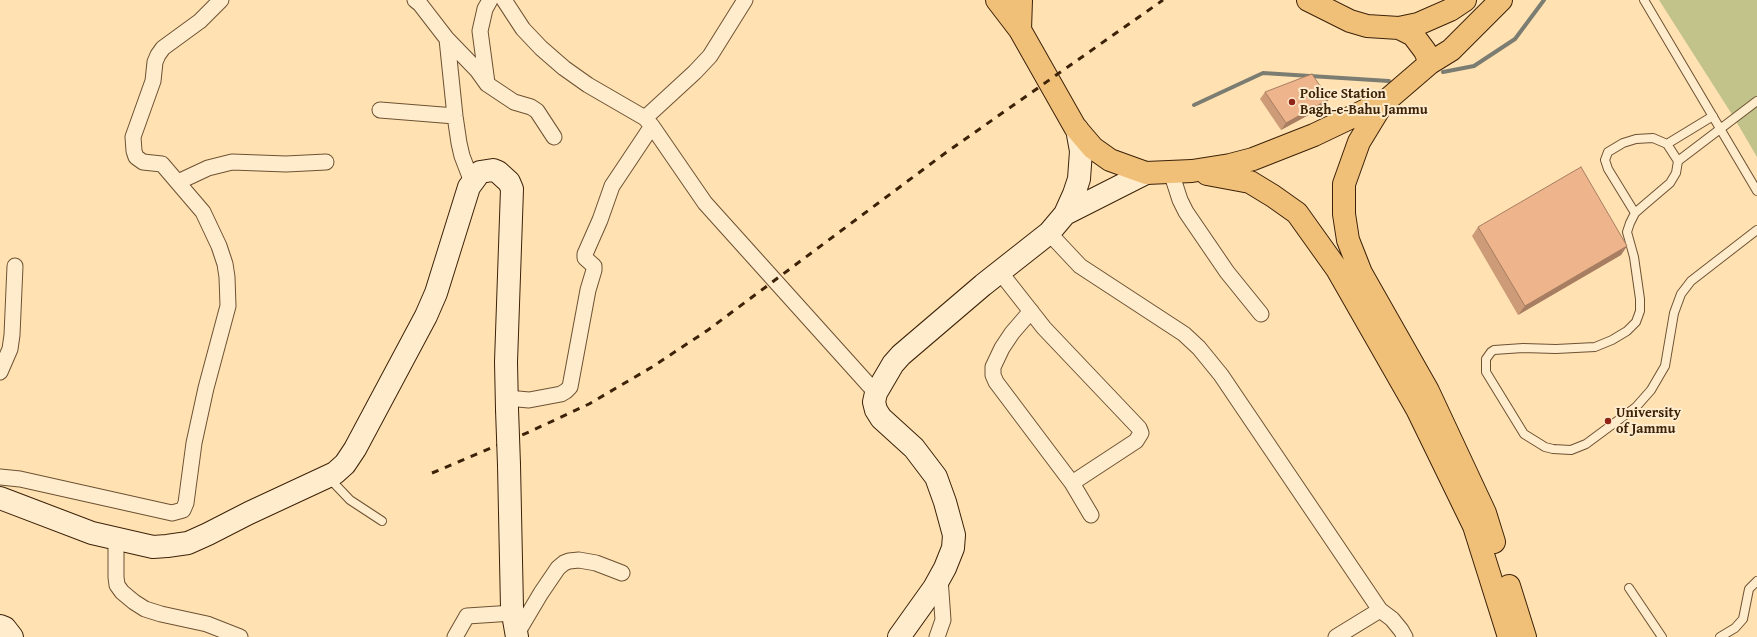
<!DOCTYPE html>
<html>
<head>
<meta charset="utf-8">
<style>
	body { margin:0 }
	canvas { display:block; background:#ffe1b2 }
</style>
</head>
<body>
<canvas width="1757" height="637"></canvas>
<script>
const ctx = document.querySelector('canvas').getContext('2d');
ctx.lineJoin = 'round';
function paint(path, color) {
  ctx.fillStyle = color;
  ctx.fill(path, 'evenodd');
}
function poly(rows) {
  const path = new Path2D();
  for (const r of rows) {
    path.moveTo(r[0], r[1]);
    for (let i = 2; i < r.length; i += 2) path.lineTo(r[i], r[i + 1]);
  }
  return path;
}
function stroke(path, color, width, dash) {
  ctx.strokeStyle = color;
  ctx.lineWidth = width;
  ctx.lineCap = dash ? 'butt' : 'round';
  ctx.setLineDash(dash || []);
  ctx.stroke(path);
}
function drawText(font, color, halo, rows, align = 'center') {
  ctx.font = font + ' "Gentium Book Plus",serif';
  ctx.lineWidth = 4;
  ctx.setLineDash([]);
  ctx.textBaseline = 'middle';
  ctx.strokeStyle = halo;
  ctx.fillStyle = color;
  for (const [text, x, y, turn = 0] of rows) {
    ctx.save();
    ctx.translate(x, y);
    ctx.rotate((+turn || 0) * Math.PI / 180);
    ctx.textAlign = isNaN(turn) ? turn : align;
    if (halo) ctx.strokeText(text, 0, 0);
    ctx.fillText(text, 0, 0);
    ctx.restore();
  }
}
paint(poly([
	[1659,0,1757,0,1757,157,1733,116]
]), '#c2c28b');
stroke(poly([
	[1443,72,1474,66,1515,39,1544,0],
	[1194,105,1263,73,1389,81]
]), '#7c7d72', 4);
const service = poly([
	[1644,0,1757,191],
	[1667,144,1713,116],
	[1678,161,1757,101],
	[1635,213,1608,169,1605,160,1608,152,1623,143,1636,139,1653,138,1667,144,1678,161,1676,173,1670,183,1643,206,1635,213,1630,223,1627,232,1634,257,1640,299,1640,311,1636,322,1627,331,1612,340,1595,347,1556,349,1523,348,1494,350,1491,352,1486,359,1486,372,1524,434,1545,447,1553,449,1571,450,1586,444,1636,407,1651,390,1665,366,1674,313,1681,294,1691,281,1757,230],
	[329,478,350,500,382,521],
	[1629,588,1662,637],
	[1720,637,1735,628,1743,619,1749,589,1757,581]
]);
const minor = poly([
	[415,0,420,4,447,39,477,70,487,84,514,102,531,107,537,111,554,137],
	[504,0,523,29,541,48,564,68,588,85,645,118,695,72,710,56,745,0],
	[447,39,455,116,459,143,462,156,472,182],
	[487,83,480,31,485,9,490,0],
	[380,110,455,116],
	[645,118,652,126,705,203,876,393],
	[1171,172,1180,200,1186,212,1227,272,1261,314],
	[178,182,208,168,232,162,286,164,326,162],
	[1049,233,1080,266,1184,334,1199,348,1221,375,1380,610,1392,619,1401,630,1405,637],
	[1000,272,1044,328,1139,428,1141,433,1136,441,1072,483],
	[1031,311,1012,333,1002,348,993,367,993,375,996,382,1072,483,1091,515],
	[0,372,10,349,12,335,15,266],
	[507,398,529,400,561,394,566,391,570,387,588,290,594,270,594,266,585,258,585,254,600,220,612,186,652,126],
	[0,477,20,479,172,513,183,510,186,503,194,443,206,388,228,306,227,277,225,264,219,246,203,212,162,164,143,162,136,157,134,151,133,137,153,81,155,62,158,55,163,48,200,21,221,0],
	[116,539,116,577,117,585,122,592,134,602,145,609,161,614,207,624,240,637],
	[516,635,541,593,558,568,564,563,569,561,579,560,596,563,622,573],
	[455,637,467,616,513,613],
	[937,637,943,620,940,578],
	[1336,637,1380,610]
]);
const secondary = poly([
	[1065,214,1146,173],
	[509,465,512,608,517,637],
	[0,498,92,533,153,547,167,546,188,543,208,534,249,513,335,473,345,464,355,449,426,316,436,293,469,187,480,172,493,170,498,172,509,182,512,189,506,362,507,409],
	[0,626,5,628,12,637],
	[899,637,934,588,945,568,953,548,954,535,945,502,936,477,914,448,881,418,876,410,874,402,876,393,893,364,901,355,983,285,1049,233,1065,214,1074,194,1079,179,1081,151,1077,129]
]);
const primary = poly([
	[997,0,1020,30,1075,127,1093,148,1110,160,1146,173,1192,171,1230,165,1253,159,1314,135,1358,114,1387,100,1430,63,1451,50,1501,0],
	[1308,0,1350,21,1367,26,1399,28,1418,24,1450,10,1465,0],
	[1399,28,1413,35,1425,51,1430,63],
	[1020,30,1021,0],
	[1384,101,1359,142,1344,184,1344,214,1348,240,1361,273,1428,391,1485,513,1494,542],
	[1207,174,1250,182,1273,196,1297,213,1337,269,1417,409,1474,526,1509,637],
	[1509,586,1525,637]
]);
stroke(service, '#6d5232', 10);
stroke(minor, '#6d5232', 17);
stroke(secondary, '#3c2208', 24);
stroke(primary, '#3c2208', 24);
stroke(service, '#ffeccd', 8);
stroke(minor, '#ffeccd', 15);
stroke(secondary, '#ffeccd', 22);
stroke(primary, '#f0c079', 22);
stroke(poly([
	[432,473,529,432,589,404,652,367,708,330,944,154,1163,0]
]), '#3c2208', 3, [7, 7]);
const secondaryBridge = poly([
	[507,409,509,465]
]);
stroke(secondaryBridge, '#3c2208', 24, []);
stroke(secondaryBridge, '#ffeccd', 22);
paint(poly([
	[1265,92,1325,106,1281,130,1260,99],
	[1478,227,1627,246,1621,255,1518,315,1472,236]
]), '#cd9b78');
paint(poly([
	[1329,99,1325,106,1281,130,1286,123],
	[1627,246,1621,255,1518,315,1525,306]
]), '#a77e62');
const building = poly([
	[1312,74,1329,99,1286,123,1265,92,1312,74],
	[1581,167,1627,246,1525,306,1478,227,1581,167]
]);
paint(building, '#eeb48c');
stroke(building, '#a77e62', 1);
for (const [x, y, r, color] of [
	[1292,102,4,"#8f2418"],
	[1608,421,4,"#8f2418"]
]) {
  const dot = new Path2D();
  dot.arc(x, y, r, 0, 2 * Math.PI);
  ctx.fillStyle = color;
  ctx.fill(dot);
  stroke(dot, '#ffeccd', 1.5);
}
drawText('bold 14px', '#3c2208', '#ffeccd', [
	["Police Station",1300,94],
	["Bagh-e-Bahu Jammu",1300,110],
	["University",1616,413],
	["of Jammu",1616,429]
], 'left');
</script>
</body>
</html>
